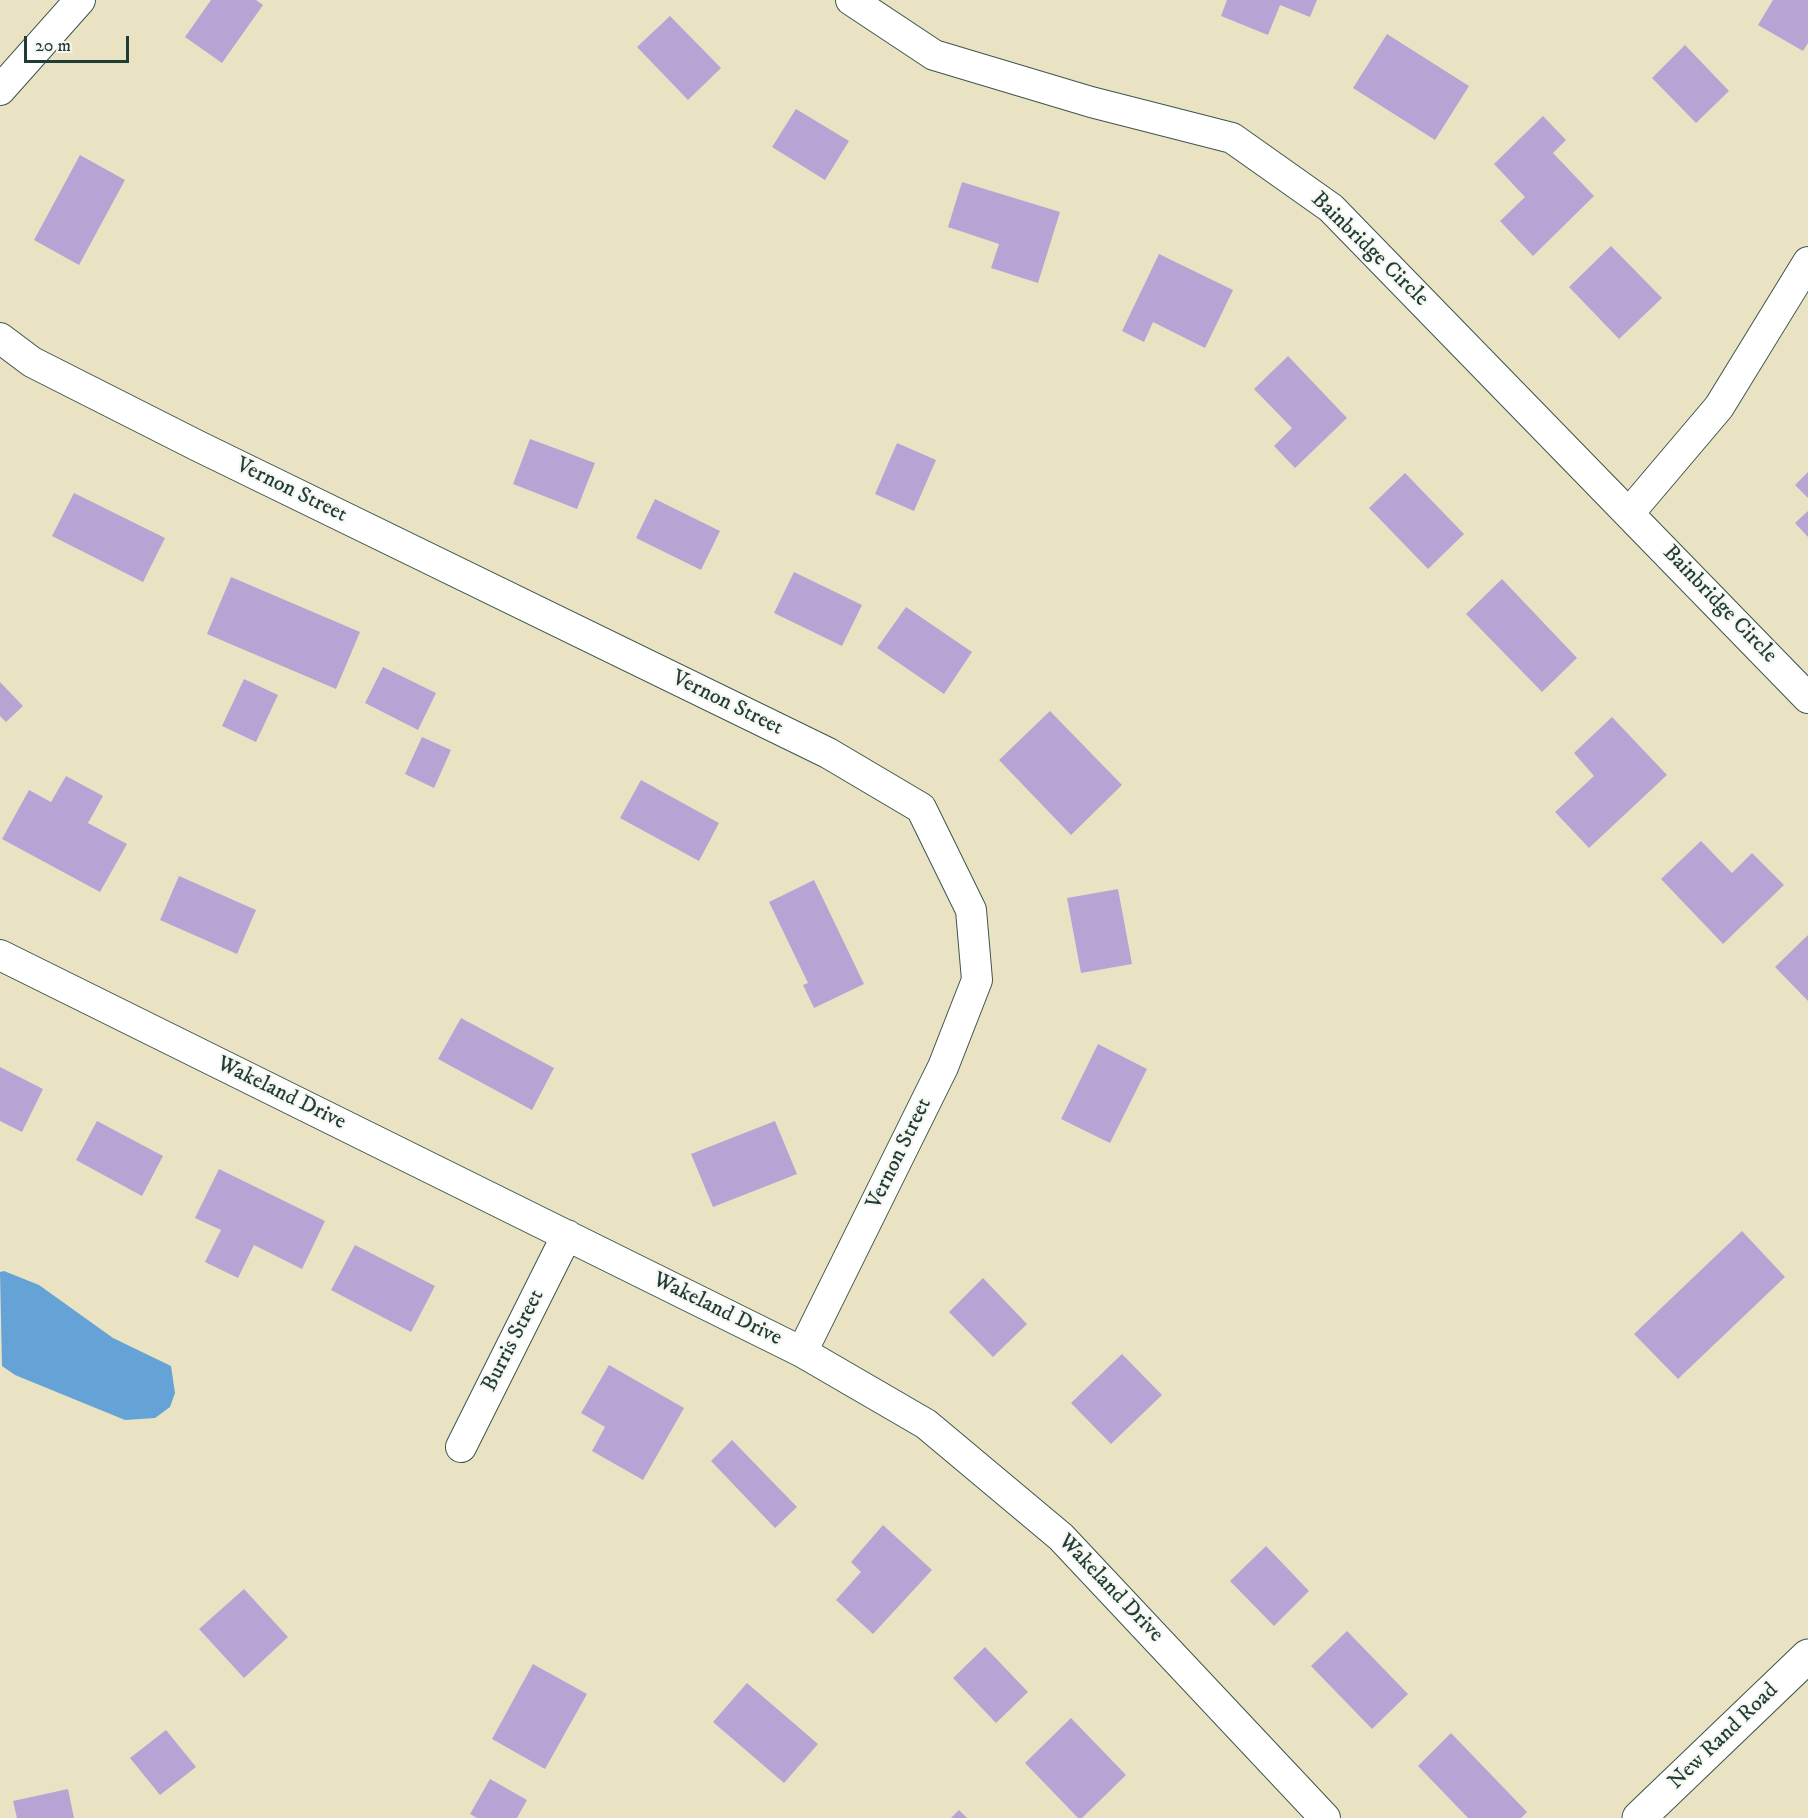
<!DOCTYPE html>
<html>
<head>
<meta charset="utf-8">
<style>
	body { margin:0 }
	#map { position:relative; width:1808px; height:1818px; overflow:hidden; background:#e9e3c4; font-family:"IM FELL DW Pica",serif }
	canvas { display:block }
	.scale { position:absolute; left:24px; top:36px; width:105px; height:27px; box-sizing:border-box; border:3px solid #1f3d34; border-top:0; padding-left:8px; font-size:18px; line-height:21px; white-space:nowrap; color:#1f3d34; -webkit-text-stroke:4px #f6f6f2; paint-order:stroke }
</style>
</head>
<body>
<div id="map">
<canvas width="1808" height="1818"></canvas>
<div class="scale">20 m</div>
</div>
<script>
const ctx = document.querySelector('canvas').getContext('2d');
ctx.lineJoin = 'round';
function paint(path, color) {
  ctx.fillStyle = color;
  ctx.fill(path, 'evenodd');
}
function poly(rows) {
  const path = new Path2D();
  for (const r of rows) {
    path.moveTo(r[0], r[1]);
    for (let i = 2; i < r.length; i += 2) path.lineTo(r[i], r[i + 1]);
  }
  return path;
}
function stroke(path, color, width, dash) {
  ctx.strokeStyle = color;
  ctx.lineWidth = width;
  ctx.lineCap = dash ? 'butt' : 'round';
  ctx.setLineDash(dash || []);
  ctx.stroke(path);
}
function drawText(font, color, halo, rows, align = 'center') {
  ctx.font = font + ' "IM FELL DW Pica",serif';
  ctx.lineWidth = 4.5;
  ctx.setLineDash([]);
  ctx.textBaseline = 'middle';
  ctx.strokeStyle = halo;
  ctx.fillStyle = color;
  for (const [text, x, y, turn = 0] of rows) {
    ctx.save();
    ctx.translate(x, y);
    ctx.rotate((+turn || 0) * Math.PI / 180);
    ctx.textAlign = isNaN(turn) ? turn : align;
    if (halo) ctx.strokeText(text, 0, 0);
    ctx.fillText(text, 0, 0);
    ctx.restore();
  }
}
paint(poly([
	[4,1271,39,1285,113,1338,171,1366,175,1393,170,1407,155,1418,125,1420,15,1375,2,1366,0,1272]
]), '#65a3d7');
paint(poly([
	[211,0,256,0,263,5,222,63,185,37],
	[1227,0,1317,0,1310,17,1280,5,1268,35,1221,16],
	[1773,0,1808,0,1808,43,1803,51,1758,25],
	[670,16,721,68,688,100,637,47],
	[1387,34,1469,86,1435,140,1353,88],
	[1685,45,1729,91,1696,123,1652,78],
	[796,109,849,141,825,180,772,147],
	[1543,116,1566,140,1553,153,1594,196,1533,256,1500,221,1525,197,1494,164],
	[80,155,125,180,79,265,34,240],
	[962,182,1060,212,1038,283,991,268,999,244,948,227],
	[1611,246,1662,298,1619,339,1569,287],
	[1159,254,1233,290,1205,348,1153,322,1144,342,1122,331],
	[1288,356,1347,418,1295,468,1274,446,1292,428,1254,389],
	[530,439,595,463,577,509,513,484],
	[897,443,936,460,914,511,875,494],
	[1808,472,1808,498,1795,485],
	[1405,473,1464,534,1428,569,1369,508],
	[74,493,165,538,143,582,52,536],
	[655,499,720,531,701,570,636,538],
	[1808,511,1808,537,1795,523],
	[794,572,862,605,842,646,774,613],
	[231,577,360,632,336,689,207,634],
	[1502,579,1577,658,1542,692,1466,614],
	[906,607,972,652,944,694,877,648],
	[383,667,436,693,418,730,365,703],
	[244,679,278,695,256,742,222,726],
	[0,682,23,706,6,722,0,716],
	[1050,711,1122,785,1071,835,999,760],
	[1612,717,1667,775,1589,848,1555,812,1594,776,1574,753],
	[422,737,451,750,434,788,405,774],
	[66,776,103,796,88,823,127,844,100,892,2,839,29,790,51,802],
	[641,780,719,823,699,861,620,818],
	[1701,841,1732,873,1752,853,1784,885,1723,944,1661,879],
	[179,876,256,910,237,954,160,920],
	[814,880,864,984,814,1008,803,985,808,983,769,902],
	[1118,889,1132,964,1081,973,1067,898],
	[1808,935,1808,1001,1775,967],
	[461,1018,554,1068,532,1110,438,1059],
	[1098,1044,1147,1069,1110,1143,1061,1119],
	[0,1067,43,1089,22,1132,0,1121],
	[97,1121,163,1156,142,1196,76,1160],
	[775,1121,797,1174,713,1207,691,1154],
	[219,1169,325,1221,302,1269,254,1245,238,1278,205,1262,221,1230,195,1218],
	[1742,1231,1785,1277,1678,1379,1634,1334],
	[355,1245,435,1286,411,1332,331,1290],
	[983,1278,1027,1324,993,1357,949,1312],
	[1122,1354,1162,1395,1111,1444,1071,1403],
	[609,1365,684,1408,643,1480,592,1451,605,1427,581,1413],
	[732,1440,797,1507,775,1528,711,1461],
	[883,1525,932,1570,873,1634,836,1600,861,1572,851,1562],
	[1266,1546,1309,1591,1274,1626,1230,1581],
	[244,1589,288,1637,244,1678,199,1629],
	[1347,1631,1408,1694,1372,1729,1311,1666],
	[985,1647,1028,1692,996,1723,953,1678],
	[533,1664,587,1694,545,1769,492,1739],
	[747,1683,818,1744,784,1783,713,1722],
	[1071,1718,1126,1775,1082,1818,1078,1818,1025,1763],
	[166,1730,196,1767,160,1795,130,1758],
	[1451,1733,1527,1812,1521,1818,1468,1818,1418,1766],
	[490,1779,527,1800,517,1818,477,1818,470,1814],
	[68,1789,74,1818,17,1818,13,1801],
	[959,1810,967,1818,951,1818]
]), '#b8a4d4');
const street = poly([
	[851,0,934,55,1091,102,1232,138,1331,208,1808,698],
	[0,90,80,0],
	[0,338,32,362,198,446,828,753,921,808,971,910,977,980,943,1067,802,1352],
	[1630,512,1719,407,1808,262],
	[0,955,802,1352,926,1424,1061,1537,1325,1818],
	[461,1447,567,1235]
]);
const secondary = poly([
	[1639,1818,1808,1656]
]);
stroke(street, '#3d564a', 32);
stroke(secondary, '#3d564a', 35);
stroke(street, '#fff', 30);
stroke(secondary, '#fff', 33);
drawText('22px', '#1f3d34', '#f6f6f2', [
	["Bainbridge Circle",1369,250,44],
	["Vernon Street",291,491,26],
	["Bainbridge Circle",1719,605,46],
	["Vernon Street",727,704,26],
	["Wakeland Drive",281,1094,26],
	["Vernon Street",900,1154,-64],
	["Wakeland Drive",717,1310,26],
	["Burris Street",514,1341,-63],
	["Wakeland Drive",1110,1589,46],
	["New Rand Road",1724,1737,-44]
]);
</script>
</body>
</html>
